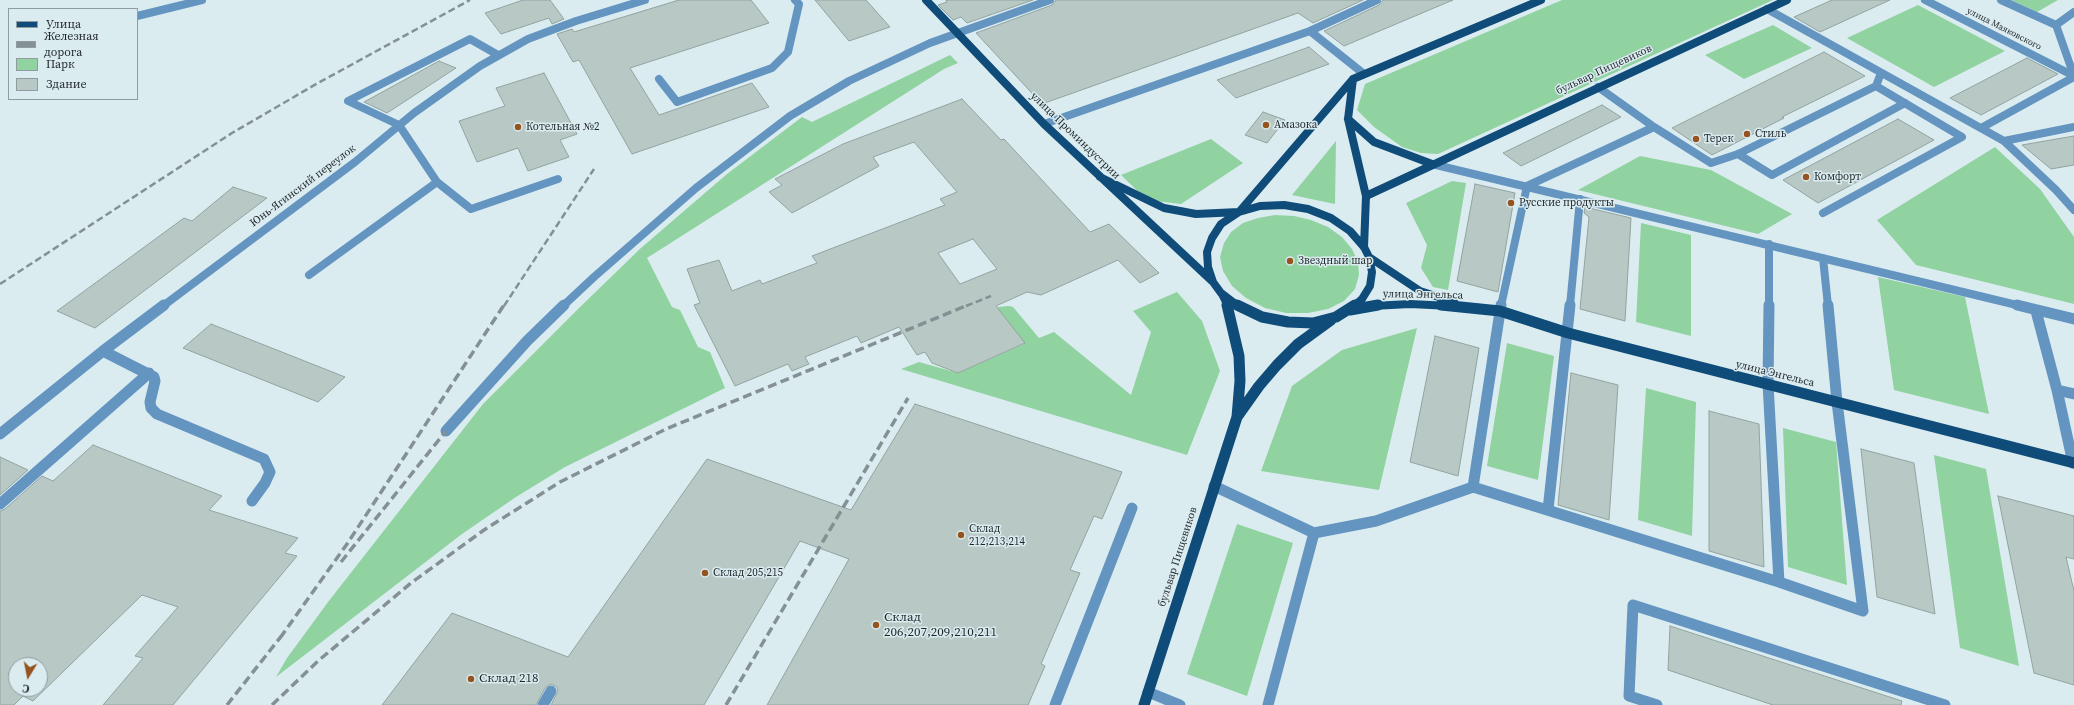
<!DOCTYPE html>
<html>
<head>
<meta charset="utf-8">
<style>
	body { margin:0 }
	#map { position:relative; width:2074px; height:705px; overflow:hidden; background:#dbecf1; font-family:"Source Serif 4",serif }
	canvas { display:block }
	.legend { position:absolute; left:8px; top:8px; width:130px; height:92px; box-sizing:border-box; background:#dbecf1; border:1px solid #909ca0; margin:0; padding:5px 7px; list-style:none; font-size:12px; color:#1f2527 }
	.legend li { display:flex; align-items:center; gap:8px; height:20px }
	.legend b { width:20px; border:1px solid #909ca0 }
	.north { position:absolute; left:8px; top:657px; width:40px; height:40px; box-sizing:border-box; background:#dbecf1; border:1px solid #909ca0; border-radius:50%; rotate:190deg; font-size:11px; font-weight:700; line-height:16px; text-align:center; color:#1f2527 }
	.north::after { content:''; display:block; margin:auto; width:14px; height:18px; background:#95541f; clip-path:polygon(50% 0,100% 100%,50% 72%,0 100%) }
</style>
</head>
<body>
<div id="map">
<canvas width="2074" height="705"></canvas>
<ul class="legend">
<li><b style="height:5px;background:#0f4c79"></b>Улица</li>
<li><b style="height:5px;background:#849094"></b>Железная дорога</li>
<li><b style="height:11px;background:#90d2a0"></b>Парк</li>
<li><b style="height:11px;background:#b8c9c5"></b>Здание</li>
</ul>
<div class="north">С</div>
</div>
<script>
const ctx = document.querySelector('canvas').getContext('2d');
ctx.lineJoin = 'round';
function paint(path, color) {
  ctx.fillStyle = color;
  ctx.fill(path, 'evenodd');
}
function poly(rows) {
  const path = new Path2D();
  for (const r of rows) {
    path.moveTo(r[0], r[1]);
    for (let i = 2; i < r.length; i += 2) path.lineTo(r[i], r[i + 1]);
  }
  return path;
}
function stroke(path, color, width, dash) {
  ctx.strokeStyle = color;
  ctx.lineWidth = width;
  ctx.lineCap = dash ? 'butt' : 'round';
  ctx.setLineDash(dash || []);
  ctx.stroke(path);
}
function drawText(font, color, halo, rows, align = 'center') {
  ctx.font = font + ' "Source Serif 4",serif';
  ctx.lineWidth = 3;
  ctx.setLineDash([]);
  ctx.textBaseline = 'middle';
  ctx.strokeStyle = halo;
  ctx.fillStyle = color;
  for (const [text, x, y, turn = 0] of rows) {
    ctx.save();
    ctx.translate(x, y);
    ctx.rotate((+turn || 0) * Math.PI / 180);
    ctx.textAlign = isNaN(turn) ? turn : align;
    if (halo) ctx.strokeText(text, 0, 0);
    ctx.fillText(text, 0, 0);
    ctx.restore();
  }
}
paint(poly([
	[1562,0,1773,0,1438,154,1421,153,1402,147,1374,127,1357,110,1365,84],
	[2011,0,2058,0,2037,12],
	[1918,5,2005,51,1934,87,1847,38],
	[1773,25,1812,48,1744,79,1705,55],
	[950,55,958,63,944,69,647,258,672,307,680,310,698,347,710,352,725,388,565,467,516,497,462,534,276,677,287,658,328,602,483,404,579,308,641,248,727,174,802,117,812,122],
	[1211,139,1243,163,1181,204,1147,200,1121,175],
	[1336,141,1335,204,1292,195],
	[1995,147,2040,189,2074,237,2074,304,1916,265,1877,220],
	[1640,156,1711,170,1792,214,1758,234,1578,190],
	[1452,181,1466,183,1448,290,1433,287,1421,268,1427,245,1406,203],
	[1275,215,1294,216,1311,220,1328,227,1342,237,1352,249,1358,262,1359,275,1355,289,1344,301,1328,309,1308,313,1286,313,1265,308,1246,298,1232,286,1223,271,1220,257,1224,243,1231,232,1243,223,1258,218],
	[1641,223,1691,235,1691,336,1636,322],
	[1878,277,1965,297,1989,414,1894,390],
	[1177,292,1202,321,1220,371,1187,455,901,369,919,362,958,373,1024,344,997,307,1009,306,1013,307,1039,338,1054,332,1131,395,1151,332,1133,311],
	[1417,328,1379,490,1261,471,1292,386,1342,350],
	[1507,343,1554,356,1538,480,1487,466],
	[1646,388,1696,402,1692,536,1638,520],
	[1783,428,1836,442,1847,585,1788,567],
	[1934,455,1986,469,2019,666,1960,648],
	[1237,524,1293,543,1247,696,1187,674]
]), '#90d2a0');
const building = poly([
	[523,0,550,0,564,19,552,24,549,18,501,34,485,13,523,0],
	[679,0,751,0,769,23,630,68,659,115,752,83,769,107,632,154,579,60,573,62,557,34,572,29,574,32,679,0],
	[815,0,866,0,890,27,849,41,815,0],
	[946,0,1033,0,967,23,961,17,953,20,938,5,947,2,946,0],
	[1056,0,1363,0,1313,23,1298,13,1042,104,976,33,1052,5,1056,0],
	[1383,0,1453,0,1344,46,1324,31,1379,5,1383,0],
	[1832,0,1890,0,1820,32,1794,17,1832,0],
	[1309,47,1329,64,1236,98,1217,80,1309,47],
	[1824,52,1865,76,1782,117,1784,118,1712,155,1672,128,1824,52],
	[2027,58,2058,74,1981,115,1950,98,2027,58],
	[439,61,456,68,387,113,364,102,439,61],
	[544,73,577,134,560,140,569,157,528,171,518,148,477,162,459,121,505,106,496,88,544,73],
	[962,99,1001,140,1004,139,1090,232,1109,224,1159,273,1140,283,1118,260,1041,295,1027,292,996,306,1025,343,958,373,932,363,925,352,917,355,899,327,861,343,857,336,805,357,809,364,792,371,788,364,735,386,694,305,700,303,687,269,719,260,732,291,760,280,762,284,817,263,812,256,945,205,940,199,957,192,914,142,873,157,879,166,792,213,769,192,782,185,775,179,843,144,962,99],
	[973,239,997,269,960,284,938,253,973,239],
	[1602,105,1621,117,1521,166,1503,153,1602,105],
	[1263,112,1285,120,1267,143,1245,135,1263,112],
	[1898,119,1934,140,1818,203,1783,180,1898,119],
	[2074,136,2074,165,2051,169,2022,145,2074,136],
	[1475,184,1515,193,1498,292,1457,281,1475,184],
	[233,187,267,198,95,328,57,311,184,218,192,221,233,187],
	[1585,207,1631,218,1625,321,1580,309,1589,217,1584,213,1585,207],
	[211,324,345,377,318,402,183,348,211,324],
	[1435,336,1479,348,1458,476,1410,462,1435,336],
	[1571,373,1618,385,1609,520,1558,505,1571,373],
	[915,404,1122,472,1102,519,1094,516,1070,570,1080,573,1041,664,1045,666,1028,705,767,705,849,559,800,541,704,705,551,705,558,691,557,687,551,684,545,688,536,705,382,705,452,613,568,657,707,459,851,510,915,404],
	[1709,411,1759,424,1764,567,1709,551,1709,411],
	[93,445,222,496,209,510,298,538,285,553,297,556,173,705,103,705,143,658,135,656,178,607,142,595,33,701,23,696,14,705,0,705,0,511,5,509,42,476,53,481,93,445],
	[16,665,40,665,40,689,16,689,16,665],
	[1861,449,1914,463,1935,614,1877,597,1861,449],
	[0,457,28,470,0,495,0,457],
	[1998,496,2074,516,2074,559,2066,557,2074,591,2074,685,2034,673,1998,496],
	[1670,626,1902,701,1901,705,1773,705,1668,670,1670,626]
]);
paint(building, '#b8c9c5');
stroke(building, '#92a39f', 1);
stroke(poly([
	[1925,0,2074,76],
	[2001,0,2056,25,2074,12],
	[1767,9,2004,141,2074,127],
	[137,16,202,0],
	[2056,25,2074,76],
	[1364,74,1310,31,1377,0],
	[659,79,677,102,772,68,788,52,799,4,795,0],
	[1044,124,1310,31],
	[1654,127,1711,163,1738,154,1876,86],
	[1981,128,2074,77],
	[2004,141,2056,190,2074,210],
	[1738,154,1772,175,1905,103],
	[1432,164,2021,306],
	[437,182,471,209,558,179],
	[1823,213,1962,137,1876,86,1881,73],
	[1823,258,1828,306],
	[309,275,437,182,399,125,348,101,470,39,498,55],
	[163,306,355,162,414,113,480,66,528,39,576,21,645,0],
	[563,306,594,277,696,188,790,116,849,81,930,43,1050,0],
	[1501,306,1527,186,1654,127,1598,87],
	[1570,306,1580,199],
	[1769,306,1769,244]
]), '#6495c1', 8);
stroke(poly([
	[1501,305,1473,487,1779,582,1863,611,1837,402,1828,305],
	[1769,305,1768,384,1779,582],
	[2017,305,2074,319],
	[2036,311,2057,390,2074,394],
	[103,351,154,377,155,381,150,402,151,408,157,414,264,459,270,472,265,483,252,501],
	[2057,390,2073,463],
	[446,431,527,341,564,305],
	[0,434,103,351,164,305],
	[1214,486,1314,533,1268,705],
	[0,504,149,373],
	[1548,510,1570,305],
	[1314,533,1376,521,1473,487],
	[1148,692,1180,705],
	[543,705,551,691],
	[1055,705,1132,508],
	[1657,705,1629,696,1633,605,1945,705]
]), '#6495c1', 11);
stroke(poly([
	[926,0,1044,124,1212,281],
	[1353,79,1348,119,1366,196,1364,247],
	[1348,119,1374,142,1432,164],
	[1100,177,1164,208,1196,214,1239,212,1353,79,1541,0],
	[1366,196,1787,0],
	[1369,257,1420,291,1454,302],
	[1222,294,1228,306],
	[1238,306,1221,293,1213,282,1208,267,1207,252,1212,238,1221,224,1239,212,1260,206,1284,205,1308,209,1331,218,1350,231,1364,247,1369,257,1372,272,1370,286,1362,299,1354,306],
	[1372,306,1410,304,1451,306]
]), '#0f4c79', 8);
stroke(poly([
	[1237,305,1262,317,1288,322,1313,323,1336,317,1355,305],
	[1441,305,1500,311,1568,333,2074,463],
	[1350,310,1378,305],
	[1237,417,1259,386,1277,365,1298,344,1331,320],
	[1144,705,1237,417,1240,381,1239,356,1227,305]
]), '#0f4c79', 11);
stroke(poly([
	[0,284,232,133,318,83,470,0],
	[504,306,594,169],
	[966,306,991,296]
]), '#849094', 2.5, [7, 3.5]);
stroke(poly([
	[341,562,446,431],
	[280,638,347,544,504,305],
	[227,705,283,634],
	[272,705,318,661,411,583,484,530,560,482,666,429,968,305],
	[726,705,908,398]
]), '#849094', 3.5, [9, 4.5]);
for (const [x, y, r, color] of [
	[1266,125,4,"#95541f"],
	[518,127,4,"#95541f"],
	[1747,134,4,"#95541f"],
	[1696,139,4,"#95541f"],
	[1806,177,4,"#95541f"],
	[1511,203,4,"#95541f"],
	[1290,261,4,"#95541f"],
	[961,535,4,"#95541f"],
	[705,573,4,"#95541f"],
	[876,625,4,"#95541f"],
	[471,679,4,"#95541f"]
]) {
  const dot = new Path2D();
  dot.arc(x, y, r, 0, 2 * Math.PI);
  ctx.fillStyle = color;
  ctx.fill(dot);
  stroke(dot, '#dbecf1', 1.5);
}
drawText('9px', '#1f2527', '#dbecf1', [
	["улица Маяковского",2004,29,27]
]);
drawText('11px', '#1f2527', '#dbecf1', [
	["бульвар Пищевиков",1604,70,-25],
	["улица Проминдустрии",1075,136,44],
	["Юнь-Ягинский переулок",303,186,-37],
	["улица Энгельса",1423,295,1],
	["улица Энгельса",1775,374,14],
	["бульвар Пищевиков",1178,557,-72]
]);
drawText('11px', '#1f2527', '#dbecf1', [
	["Амазока",1274,125],
	["Котельная №2",526,127],
	["Стиль",1755,134],
	["Терек",1704,139],
	["Комфорт",1814,177],
	["Русские продукты",1519,203],
	["Звездный шар",1298,261],
	["Склад",969,529],
	["212,213,214",969,542],
	["Склад 205,215",713,573]
], 'left');
drawText('13px', '#1f2527', '#dbecf1', [
	["Склад",884,618],
	["206,207,209,210,211",884,633],
	["Склад 218",479,679]
], 'left');
</script>
</body>
</html>
